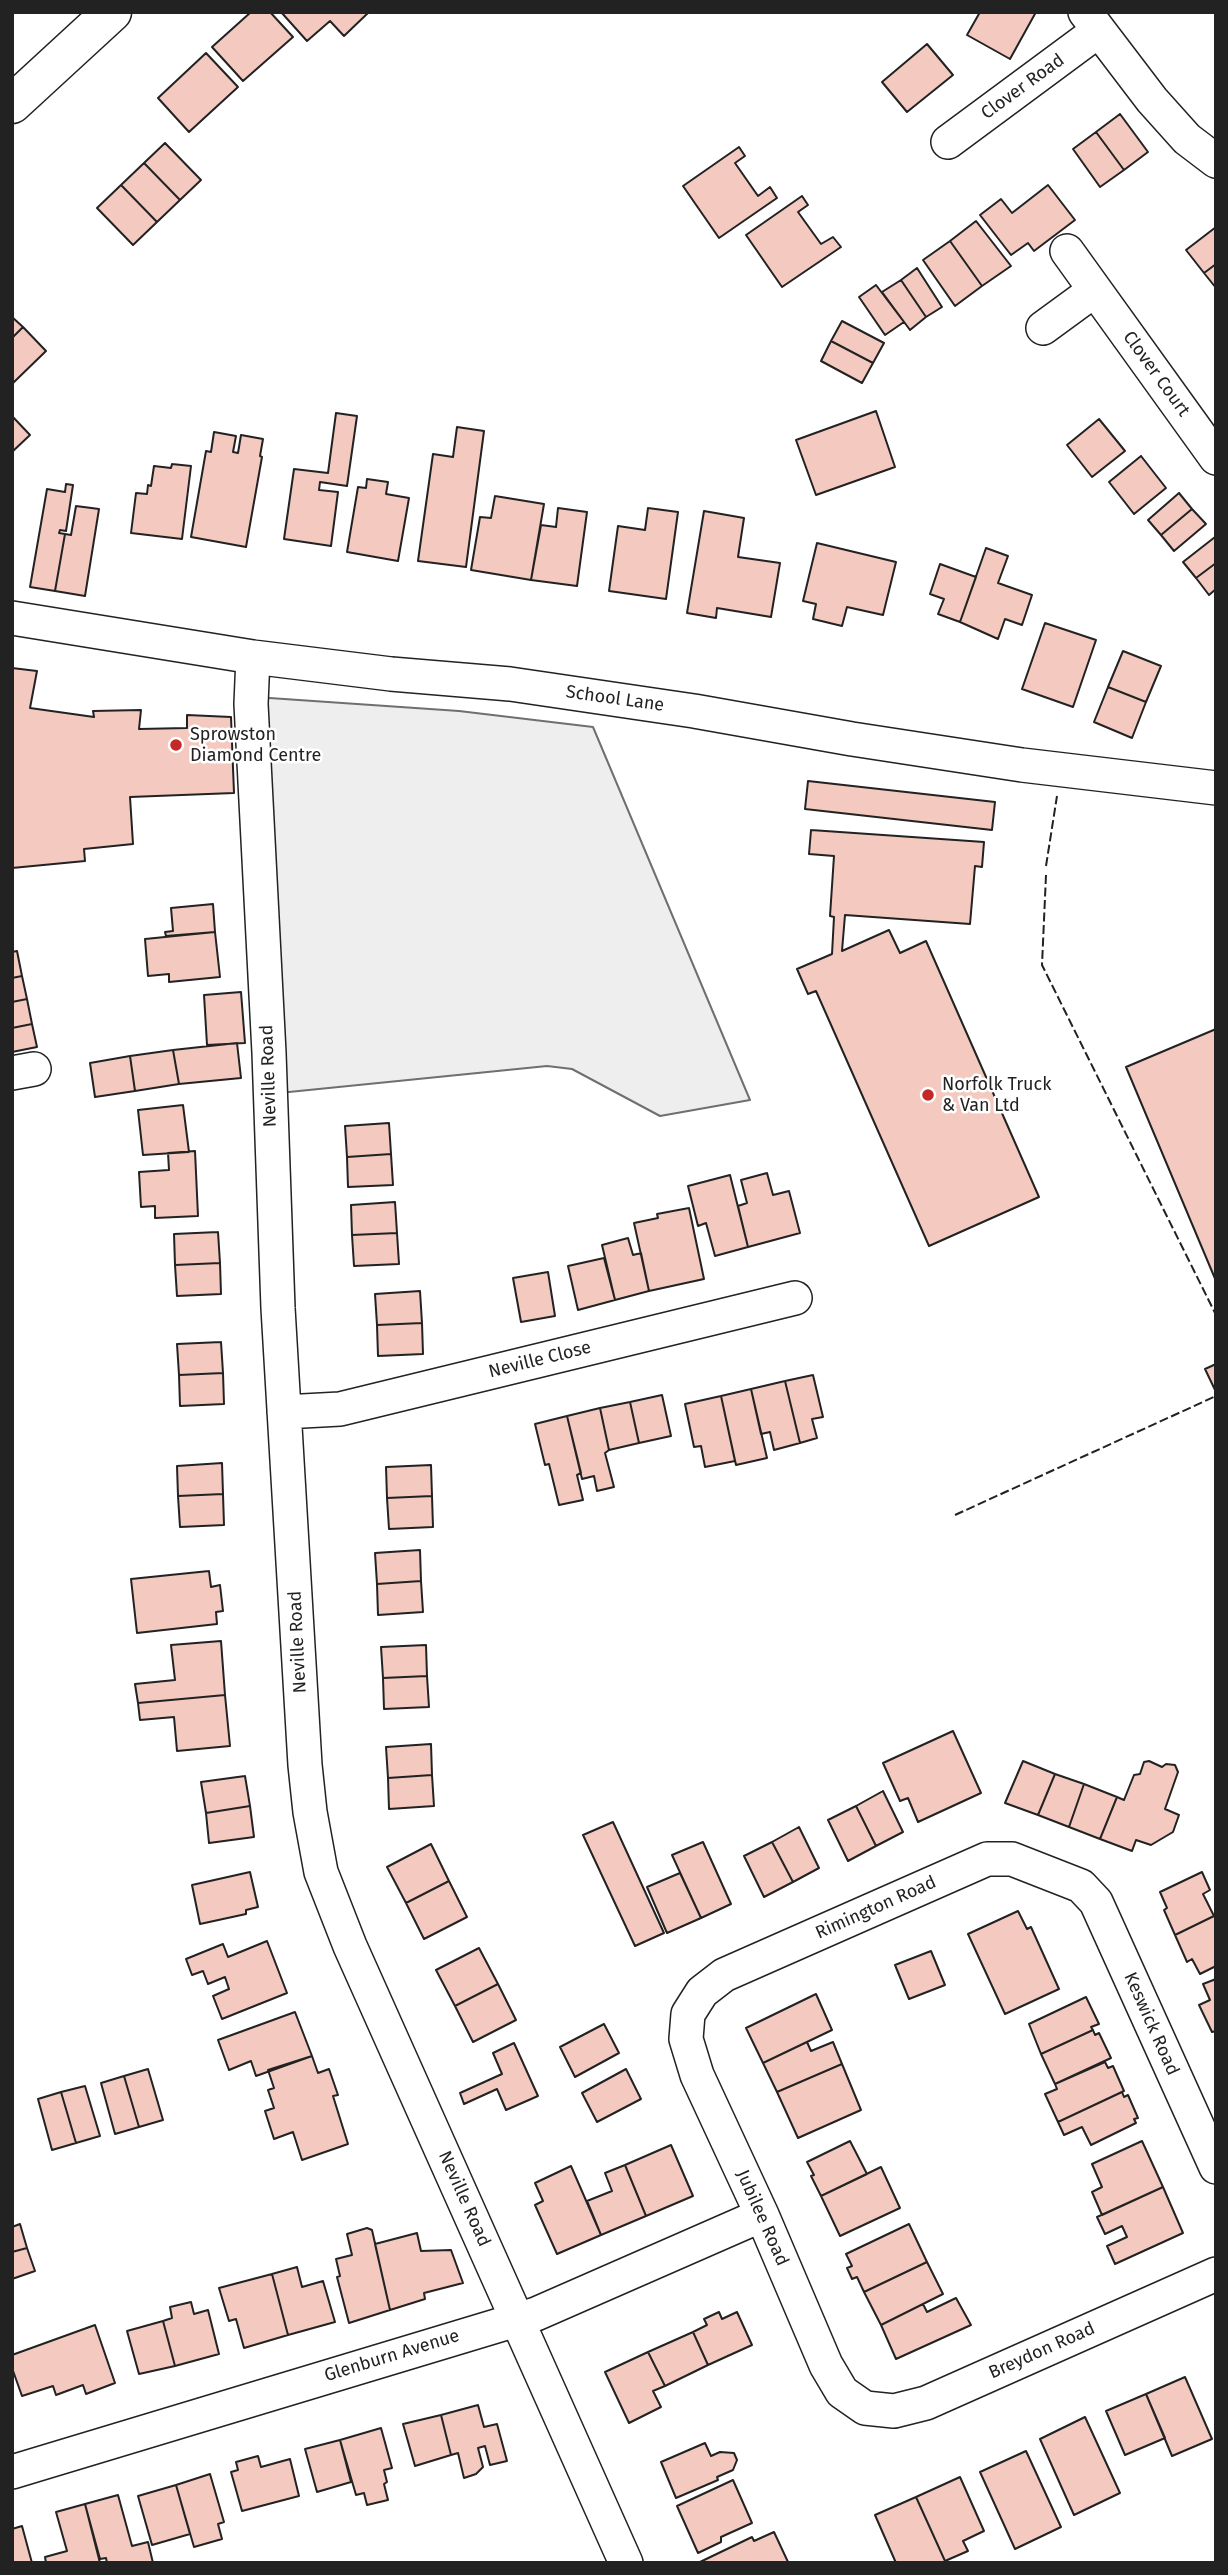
<!DOCTYPE html>
<html>
<head>
<meta charset="utf-8">
<style>
	body { margin:0 }
	#map { position:relative; width:1228px; height:2575px; overflow:hidden; background:#fff; font-family:"Fira Sans",sans-serif }
	canvas { display:block }
	.frame { position:absolute; inset:0; border:14px solid #222; pointer-events:none }
</style>
</head>
<body>
<div id="map">
<canvas width="1228" height="2575"></canvas>
<div class="frame"></div>
</div>
<script>
const ctx = document.querySelector('canvas').getContext('2d');
ctx.lineJoin = 'round';
function paint(path, color) {
  ctx.fillStyle = color;
  ctx.fill(path, 'evenodd');
}
function poly(rows) {
  const path = new Path2D();
  for (const r of rows) {
    path.moveTo(r[0], r[1]);
    for (let i = 2; i < r.length; i += 2) path.lineTo(r[i], r[i + 1]);
  }
  return path;
}
function stroke(path, color, width, dash) {
  ctx.strokeStyle = color;
  ctx.lineWidth = width;
  ctx.lineCap = dash ? 'butt' : 'round';
  ctx.setLineDash(dash || []);
  ctx.stroke(path);
}
function drawText(font, color, halo, rows, align = 'center') {
  ctx.font = font + ' "Fira Sans",sans-serif';
  ctx.lineWidth = 5;
  ctx.setLineDash([]);
  ctx.textBaseline = 'middle';
  ctx.strokeStyle = halo;
  ctx.fillStyle = color;
  for (const [text, x, y, turn = 0] of rows) {
    ctx.save();
    ctx.translate(x, y);
    ctx.rotate((+turn || 0) * Math.PI / 180);
    ctx.textAlign = isNaN(turn) ? turn : align;
    if (halo) ctx.strokeText(text, 0, 0);
    ctx.fillText(text, 0, 0);
    ctx.restore();
  }
}
const green = poly([
	[255,697,459,711,593,727,750,1100,660,1116,572,1069,547,1066,279,1093,255,697]
]);
paint(green, '#eee');
stroke(green, '#6f6f6f', 2);
const building = poly([
	[251,12,270,12,293,37,243,81,212,47,251,12],
	[281,12,369,12,344,36,330,21,307,41,281,12],
	[980,12,1036,12,1010,59,967,35,980,12],
	[927,44,953,75,907,112,882,82,927,44],
	[206,53,238,87,189,132,158,98,206,53],
	[1120,114,1148,152,1124,170,1096,132,1120,114],
	[1096,132,1124,170,1100,187,1073,149,1096,132],
	[165,143,201,180,180,200,144,163,165,143],
	[739,147,745,156,735,163,758,196,770,187,777,198,719,238,683,186,739,147],
	[144,163,180,200,157,222,121,185,144,163],
	[121,185,157,222,133,245,97,208,121,185],
	[1048,185,1075,220,1034,251,1028,243,1011,255,980,215,1001,199,1012,213,1048,185],
	[802,196,808,205,798,212,821,244,833,237,841,247,782,287,746,235,802,196],
	[976,221,1011,266,982,286,950,241,976,221],
	[1216,227,1216,264,1204,273,1186,250,1216,227],
	[950,241,982,286,955,306,923,260,950,241],
	[1216,264,1216,288,1204,273,1216,264],
	[917,268,942,307,926,317,901,280,917,268],
	[901,280,926,317,910,330,882,292,901,280],
	[876,285,904,322,885,335,859,297,876,285],
	[12,317,23,327,12,338,12,317],
	[842,321,884,343,873,363,831,341,842,321],
	[23,327,46,351,12,384,12,338,23,327],
	[831,341,873,363,862,383,821,361,831,341],
	[876,411,895,467,816,495,796,440,876,411],
	[336,413,357,416,347,486,320,482,319,490,338,492,331,546,284,539,294,469,328,473,336,413],
	[12,416,30,435,12,452,12,416],
	[1099,419,1125,451,1092,477,1067,445,1099,419],
	[457,427,484,431,466,567,418,561,433,454,453,457,457,427],
	[214,432,236,436,233,452,238,453,241,435,263,439,260,456,262,457,246,547,191,537,206,451,211,452,214,432],
	[1141,456,1166,488,1134,514,1109,482,1141,456],
	[172,464,191,466,182,539,131,533,136,493,147,494,148,485,151,486,154,466,171,468,172,464],
	[367,479,388,482,386,494,409,498,398,561,347,552,358,487,366,488,367,479],
	[66,484,73,485,66,531,60,530,59,533,65,534,55,591,30,587,47,489,65,492,66,484],
	[1179,493,1192,509,1161,535,1148,520,1179,493],
	[495,496,544,504,531,580,471,570,480,517,491,518,495,496],
	[76,506,99,509,85,596,55,591,65,534,71,535,76,506],
	[558,508,587,512,577,586,531,580,541,525,556,527,558,508],
	[648,508,678,512,666,599,609,591,618,526,645,530,648,508],
	[1192,509,1206,524,1174,551,1161,535,1192,509],
	[704,511,744,518,738,557,780,563,771,617,717,608,716,618,687,613,704,511],
	[1215,537,1216,563,1196,578,1183,562,1215,537],
	[817,543,896,562,883,615,847,607,842,626,813,619,816,604,803,601,817,543],
	[986,548,1008,556,998,583,1032,595,1022,625,1005,619,998,639,960,622,986,548],
	[1216,563,1216,589,1209,595,1196,578,1216,563],
	[940,564,976,577,960,622,938,614,944,599,930,594,940,564],
	[1045,623,1096,640,1073,707,1022,689,1045,623],
	[1123,651,1161,666,1146,702,1108,687,1123,651],
	[12,668,37,671,30,708,94,717,93,711,141,710,139,729,187,728,187,715,231,717,234,793,130,797,133,844,84,849,85,861,12,868,12,668],
	[1108,687,1146,702,1132,738,1094,722,1108,687],
	[808,781,995,802,992,830,805,809,808,781],
	[811,830,984,842,982,867,975,866,970,924,845,915,842,951,889,930,900,953,926,941,1039,1197,929,1246,816,991,808,994,797,969,832,954,834,917,830,916,834,856,809,854,811,830],
	[213,904,215,932,166,936,165,932,173,931,171,908,213,904],
	[215,932,220,977,169,982,169,974,148,976,145,939,215,932],
	[17,951,22,976,12,978,12,952,17,951],
	[22,976,27,999,12,1002,12,978,22,976],
	[241,992,245,1043,207,1045,204,995,241,992],
	[27,999,32,1024,12,1028,12,1002,27,999],
	[32,1024,37,1047,12,1052,12,1028,32,1024],
	[1216,1029,1216,1281,1126,1067,1216,1029],
	[237,1043,241,1078,179,1084,173,1050,237,1043],
	[173,1050,179,1084,135,1091,130,1056,173,1050],
	[130,1056,135,1091,95,1097,90,1063,130,1056],
	[183,1105,189,1152,143,1155,138,1110,183,1105],
	[389,1123,391,1154,347,1157,345,1126,389,1123],
	[195,1151,198,1216,155,1218,155,1206,141,1207,139,1172,169,1170,168,1153,195,1151],
	[391,1154,393,1185,348,1187,347,1157,391,1154],
	[767,1173,773,1195,789,1191,800,1233,748,1247,738,1206,747,1203,741,1180,767,1173],
	[730,1175,748,1247,715,1256,706,1223,698,1226,688,1186,730,1175],
	[395,1202,397,1233,352,1235,351,1205,395,1202],
	[689,1208,704,1279,649,1291,634,1223,658,1218,657,1214,689,1208],
	[218,1232,220,1263,175,1265,174,1234,218,1232],
	[397,1233,399,1264,354,1266,352,1235,397,1233],
	[628,1238,633,1255,641,1253,649,1291,615,1300,602,1245,628,1238],
	[604,1258,615,1300,578,1310,568,1266,604,1258],
	[220,1263,221,1294,177,1296,175,1265,220,1263],
	[548,1272,555,1316,521,1322,513,1278,548,1272],
	[420,1291,422,1323,377,1325,375,1294,420,1291],
	[422,1323,423,1354,378,1356,377,1325,422,1323],
	[221,1342,223,1373,179,1375,177,1344,221,1342],
	[1216,1364,1216,1392,1205,1369,1216,1364],
	[223,1373,224,1404,180,1406,179,1375,223,1373],
	[813,1375,823,1417,812,1419,817,1438,800,1443,785,1381,813,1375],
	[785,1381,800,1443,774,1450,770,1432,761,1434,751,1389,785,1381],
	[751,1389,767,1458,736,1465,721,1396,751,1389],
	[662,1395,671,1436,639,1443,630,1402,662,1395],
	[721,1396,735,1461,705,1467,701,1446,694,1447,685,1404,721,1396],
	[630,1402,639,1443,609,1450,600,1408,630,1402],
	[600,1408,609,1450,605,1453,614,1487,597,1491,594,1476,582,1479,567,1416,600,1408],
	[567,1416,581,1473,577,1475,583,1500,559,1505,549,1464,545,1465,535,1424,567,1416],
	[222,1463,223,1494,178,1496,177,1466,222,1463],
	[431,1465,432,1496,387,1498,386,1467,431,1465],
	[223,1494,224,1525,180,1527,178,1496,223,1494],
	[432,1496,433,1527,389,1529,387,1498,432,1496],
	[420,1550,421,1581,377,1584,375,1553,420,1550],
	[209,1571,211,1587,220,1585,223,1611,216,1612,217,1624,137,1633,131,1579,209,1571],
	[421,1581,423,1612,378,1615,377,1584,421,1581],
	[221,1641,225,1695,138,1703,135,1684,175,1680,171,1645,221,1641],
	[426,1645,427,1676,383,1678,381,1647,426,1645],
	[427,1676,429,1707,384,1709,383,1678,427,1676],
	[225,1695,230,1746,177,1751,174,1717,140,1720,138,1703,225,1695],
	[953,1731,981,1793,918,1822,908,1798,900,1801,883,1763,953,1731],
	[431,1744,432,1775,388,1778,386,1747,431,1744],
	[1023,1761,1055,1774,1038,1815,1005,1803,1023,1761],
	[1149,1761,1162,1767,1166,1764,1175,1765,1178,1772,1165,1809,1179,1815,1173,1832,1151,1845,1136,1840,1132,1851,1100,1839,1117,1797,1124,1800,1134,1775,1140,1774,1144,1762,1149,1761],
	[1055,1774,1084,1784,1069,1827,1038,1815,1055,1774],
	[432,1775,434,1806,389,1809,388,1778,432,1775],
	[245,1776,250,1806,206,1813,201,1782,245,1776],
	[1084,1784,1117,1797,1100,1839,1069,1827,1084,1784],
	[883,1791,903,1832,876,1846,856,1806,883,1791],
	[250,1806,254,1837,209,1843,206,1813,250,1806],
	[856,1806,876,1846,848,1861,828,1820,856,1806],
	[613,1822,664,1933,635,1946,583,1835,613,1822],
	[799,1827,819,1868,793,1882,772,1842,799,1827],
	[703,1842,731,1904,701,1918,672,1855,703,1842],
	[772,1842,793,1882,764,1897,744,1856,772,1842],
	[431,1844,449,1881,406,1903,387,1867,431,1844],
	[250,1872,258,1907,246,1910,246,1914,200,1924,192,1885,250,1872],
	[1202,1872,1210,1890,1203,1894,1214,1916,1175,1935,1164,1910,1167,1908,1160,1892,1202,1872],
	[680,1873,701,1918,667,1933,647,1887,680,1873],
	[449,1881,467,1917,424,1939,406,1903,449,1881],
	[1018,1911,1027,1929,1031,1927,1059,1989,1005,2014,968,1934,1018,1911],
	[1216,1915,1216,1966,1200,1974,1192,1959,1187,1962,1175,1935,1216,1915],
	[267,1941,287,1993,222,2019,213,1996,229,1989,225,1977,208,1984,203,1971,192,1975,186,1959,223,1944,228,1957,267,1941],
	[479,1948,498,1984,455,2006,436,1970,479,1948],
	[931,1951,945,1985,909,1999,895,1965,931,1951],
	[1216,1979,1216,2031,1212,2032,1199,2005,1210,2000,1203,1984,1216,1979],
	[498,1984,516,2020,473,2042,455,2006,498,1984],
	[816,1994,832,2030,763,2063,746,2028,816,1994],
	[1086,1997,1099,2024,1091,2027,1093,2030,1041,2054,1029,2024,1086,1997],
	[295,2012,312,2056,256,2076,251,2061,229,2070,218,2040,295,2012],
	[604,2024,619,2053,575,2077,560,2047,604,2024],
	[1093,2030,1095,2035,1099,2033,1111,2058,1055,2084,1041,2054,1093,2030],
	[807,2042,811,2051,833,2042,842,2064,777,2092,763,2063,807,2042],
	[514,2043,538,2096,506,2110,497,2089,464,2104,460,2093,502,2074,493,2053,514,2043],
	[312,2056,318,2073,329,2069,338,2095,333,2096,348,2144,302,2160,293,2132,274,2139,265,2111,274,2108,268,2090,274,2088,268,2070,312,2056],
	[1105,2062,1108,2068,1113,2066,1124,2091,1058,2122,1045,2094,1057,2089,1055,2084,1105,2062],
	[842,2064,861,2110,798,2138,777,2092,842,2064],
	[148,2069,163,2120,139,2127,124,2076,148,2069],
	[626,2069,641,2099,597,2122,582,2093,626,2069],
	[124,2076,139,2127,115,2134,101,2083,124,2076],
	[85,2086,100,2136,76,2143,61,2092,85,2086],
	[61,2092,76,2143,52,2150,38,2099,61,2092],
	[1122,2092,1124,2097,1128,2095,1138,2118,1134,2119,1136,2123,1091,2145,1082,2127,1064,2135,1058,2122,1122,2092],
	[850,2141,867,2174,821,2196,811,2176,814,2175,807,2162,850,2141],
	[1142,2141,1163,2187,1102,2215,1092,2192,1102,2187,1092,2164,1142,2141],
	[671,2145,693,2196,646,2216,625,2165,671,2145],
	[625,2165,646,2216,601,2235,587,2201,612,2191,605,2173,625,2165],
	[571,2166,601,2235,557,2254,535,2205,543,2201,535,2183,571,2166],
	[881,2167,900,2208,840,2236,821,2196,881,2167],
	[1163,2187,1183,2233,1115,2264,1107,2246,1127,2237,1122,2226,1105,2234,1097,2217,1163,2187],
	[20,2224,27,2248,12,2252,12,2227,20,2224],
	[909,2224,927,2262,864,2292,857,2277,852,2279,847,2268,852,2266,846,2254,909,2224],
	[367,2228,372,2230,390,2310,349,2323,337,2277,340,2276,336,2259,352,2255,347,2234,367,2228],
	[417,2233,421,2251,451,2250,463,2283,424,2293,425,2299,390,2310,375,2244,417,2233],
	[27,2248,35,2271,12,2279,12,2252,27,2248],
	[927,2262,943,2294,881,2325,864,2292,927,2262],
	[297,2267,302,2287,323,2281,335,2322,288,2335,272,2274,297,2267],
	[272,2274,288,2335,244,2348,236,2319,229,2321,219,2288,272,2274],
	[956,2298,971,2325,896,2359,881,2325,923,2304,927,2312,956,2298],
	[191,2302,194,2314,208,2310,219,2354,175,2366,163,2321,172,2318,170,2307,191,2302],
	[719,2312,722,2319,737,2312,752,2345,708,2365,693,2332,707,2325,704,2319,719,2312],
	[163,2321,175,2366,139,2374,127,2331,163,2321],
	[95,2325,115,2383,86,2394,83,2385,56,2395,53,2386,22,2396,12,2368,12,2355,95,2325],
	[693,2332,708,2365,665,2386,648,2352,693,2332],
	[648,2352,665,2386,653,2391,661,2407,629,2423,605,2372,648,2352],
	[1185,2377,1212,2439,1172,2456,1146,2394,1185,2377],
	[1146,2394,1165,2438,1125,2455,1106,2411,1146,2394],
	[478,2405,484,2427,497,2424,507,2461,490,2465,485,2446,478,2448,483,2467,476,2474,464,2478,458,2453,451,2455,441,2415,478,2405],
	[441,2415,451,2455,415,2466,403,2424,441,2415],
	[1085,2417,1120,2493,1074,2515,1040,2439,1085,2417],
	[381,2428,392,2468,384,2470,387,2482,384,2484,388,2500,367,2505,364,2493,356,2495,340,2440,381,2428],
	[340,2440,351,2482,317,2492,305,2449,340,2440],
	[705,2443,711,2456,720,2452,734,2453,737,2460,733,2470,717,2477,718,2480,676,2498,661,2462,705,2443],
	[1026,2451,1061,2527,1015,2549,980,2472,1026,2451],
	[258,2456,261,2467,290,2459,299,2496,242,2511,231,2472,238,2470,236,2462,258,2456],
	[210,2474,224,2522,218,2524,222,2539,194,2547,176,2485,210,2474],
	[960,2477,984,2531,963,2541,968,2551,945,2561,916,2497,960,2477],
	[733,2480,752,2523,721,2537,721,2542,698,2553,677,2506,733,2480],
	[176,2485,190,2534,152,2545,138,2496,176,2485],
	[118,2495,132,2546,148,2542,153,2563,107,2563,106,2558,100,2559,85,2504,118,2495],
	[916,2497,945,2561,946,2563,896,2563,875,2515,916,2497],
	[85,2504,100,2563,46,2563,45,2557,67,2551,56,2512,85,2504],
	[22,2526,32,2563,12,2563,12,2529,22,2526],
	[774,2532,788,2562,786,2563,700,2562,752,2537,754,2541,774,2532]
]);
paint(building, '#f3c9c0');
stroke(building, '#222', 2);
const street = poly([
	[1085,12,1152,100,1187,139,1216,161],
	[948,142,1098,31],
	[1067,251,1216,458],
	[1043,328,1095,290],
	[12,618,253,657,391,674,510,684,694,711,852,739,1022,765,1216,788],
	[253,657,251,704,269,1053,278,1308,305,1765,310,1812,321,1872,350,1946,626,2563],
	[12,1073,34,1069],
	[284,1412,340,1409,795,1298],
	[1216,2167,1096,1902,1081,1886,1012,1859,987,1859,724,1975,702,1992,688,2014,686,2039,697,2075,762,2215,826,2365,842,2392,865,2408,894,2411,926,2403,1216,2274],
	[12,2472,536,2314,762,2215]
]);
const highway = poly([
	[12,104,112,12]
]);
stroke(street, '#222', 36);
stroke(highway, '#222', 41);
stroke(street, '#fff', 33);
stroke(highway, '#fff', 38);
stroke(poly([
	[1046,866,1057,796],
	[1046,875,1042,965,1216,1315],
	[955,1515,1216,1396]
]), '#222', 2, [9, 3.5]);
for (const [x, y, r, color] of [
	[176,745,7,"#c62828"],
	[928,1095,7,"#c62828"]
]) {
  const dot = new Path2D();
  dot.arc(x, y, r, 0, 2 * Math.PI);
  ctx.fillStyle = color;
  ctx.fill(dot);
  stroke(dot, '#fff', 2.5);
}
drawText('18px', '#222', '#fff', [
	["Clover Road",1023,87,-36],
	["Clover Court",1156,374,54],
	["School Lane",615,699,8],
	["Neville Road",269,1076,-92],
	["Neville Close",540,1360,-14],
	["Neville Road",298,1642,-93],
	["Rimington Road",876,1908,-24],
	["Keswick Road",1151,2024,66],
	["Neville Road",464,2199,66],
	["Jubilee Road",762,2218,66],
	["Breydon Road",1042,2351,-24],
	["Glenburn Avenue",392,2356,-17]
]);
drawText('18px', '#222', '#fff', [
	["Sprowston",190,735],
	["Diamond Centre",190,756],
	["Norfolk Truck",942,1085],
	["& Van Ltd",942,1106]
], 'left');
</script>
</body>
</html>
